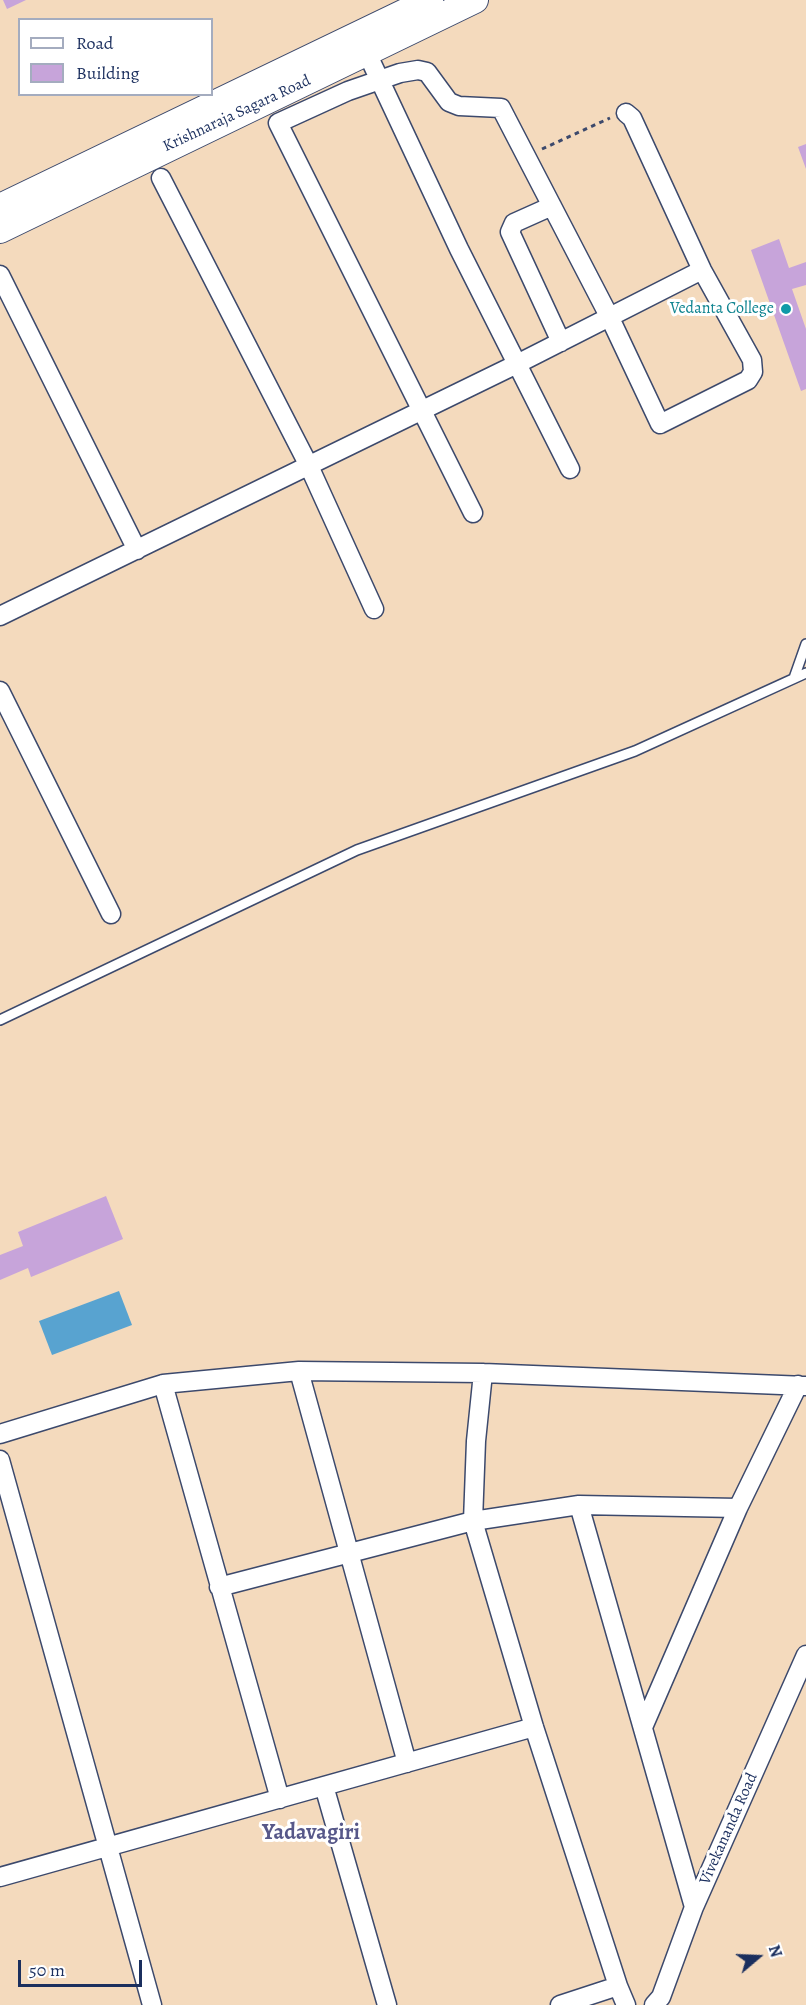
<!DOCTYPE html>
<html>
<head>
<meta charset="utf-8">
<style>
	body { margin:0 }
	#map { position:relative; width:806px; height:2005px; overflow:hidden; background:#f4dabd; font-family:Alegreya,serif }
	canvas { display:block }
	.legend { position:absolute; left:18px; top:18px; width:195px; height:78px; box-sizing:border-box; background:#fff; border:2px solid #a4acbf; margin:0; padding:8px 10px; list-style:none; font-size:18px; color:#1b2f5e }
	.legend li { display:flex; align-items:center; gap:12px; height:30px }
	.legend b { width:30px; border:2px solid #a4acbf }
	.north { position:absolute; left:728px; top:1927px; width:60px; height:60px; -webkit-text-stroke:4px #fff; paint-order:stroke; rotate:71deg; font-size:16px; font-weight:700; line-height:24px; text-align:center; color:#1b2f5e }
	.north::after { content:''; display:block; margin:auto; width:21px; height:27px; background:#1b2f5e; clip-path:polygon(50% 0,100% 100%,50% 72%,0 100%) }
	.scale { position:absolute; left:18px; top:1960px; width:124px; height:27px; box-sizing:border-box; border:3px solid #1b2f5e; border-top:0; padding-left:8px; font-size:18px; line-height:21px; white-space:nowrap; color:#1b2f5e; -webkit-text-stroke:4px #fff; paint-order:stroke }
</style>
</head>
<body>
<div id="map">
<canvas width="806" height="2005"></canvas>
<ul class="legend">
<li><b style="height:8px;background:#fff"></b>Road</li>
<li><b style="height:16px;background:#c7a4da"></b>Building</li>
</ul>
<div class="north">N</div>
<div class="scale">50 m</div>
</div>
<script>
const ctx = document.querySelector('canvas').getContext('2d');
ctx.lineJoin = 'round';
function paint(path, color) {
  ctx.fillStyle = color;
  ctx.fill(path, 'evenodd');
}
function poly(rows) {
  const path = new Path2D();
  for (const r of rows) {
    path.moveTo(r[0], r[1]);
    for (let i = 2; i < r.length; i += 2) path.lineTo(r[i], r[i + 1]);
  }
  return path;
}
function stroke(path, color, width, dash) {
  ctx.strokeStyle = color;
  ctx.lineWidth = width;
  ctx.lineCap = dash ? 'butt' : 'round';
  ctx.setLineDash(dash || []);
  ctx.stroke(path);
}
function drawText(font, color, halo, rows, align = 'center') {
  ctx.font = font + ' Alegreya,serif';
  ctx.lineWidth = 6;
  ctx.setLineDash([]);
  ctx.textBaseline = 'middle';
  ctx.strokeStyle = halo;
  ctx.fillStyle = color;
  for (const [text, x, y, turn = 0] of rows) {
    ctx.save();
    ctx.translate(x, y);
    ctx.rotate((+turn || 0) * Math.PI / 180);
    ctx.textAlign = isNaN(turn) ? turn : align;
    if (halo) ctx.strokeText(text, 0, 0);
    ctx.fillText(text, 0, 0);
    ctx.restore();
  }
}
paint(poly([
	[119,1291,132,1325,52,1355,39,1321]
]), '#58a3d0');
paint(poly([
	[3,0,26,0,7,9],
	[806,144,806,169,798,147],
	[779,239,789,268,806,262,806,285,792,289,806,329,806,389,801,391,751,250],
	[106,1196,123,1239,31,1277,28,1268,0,1280,0,1255,23,1246,18,1232]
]), '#c7a4da');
const lane = poly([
	[794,678,806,644],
	[0,1020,357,850,635,751,806,673]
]);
const street = poly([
	[367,53,459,249,570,469],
	[161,178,309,466,374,609],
	[552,206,514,223,510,232,561,342],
	[0,275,137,550],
	[473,513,278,123,348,91,400,73,418,70,427,72,449,102,459,106,501,108,610,318,660,424,748,380,753,372,752,360,702,270,632,118,626,113],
	[0,616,519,363,702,270],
	[0,691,111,914],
	[299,1371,407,1763],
	[483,1373,476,1441,473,1521,534,1727,618,1986,560,2005],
	[163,1384,280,1799],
	[0,1434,163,1384,299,1371,483,1373,806,1386],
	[0,1460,152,2005],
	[579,1505,694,1907],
	[219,1587,473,1521,579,1505,738,1508],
	[644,1725,738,1508,798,1385],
	[324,1786,387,2005],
	[0,1877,534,1727],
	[618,1986,626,2005],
	[654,2005,661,1997,694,1907,806,1655]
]);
const secondary = poly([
	[0,207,430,0],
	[0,230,475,0]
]);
stroke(lane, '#3c496c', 12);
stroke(street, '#3c496c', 21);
stroke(secondary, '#3c496c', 28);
stroke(poly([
	[542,149,610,118]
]), '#3c496c', 3, [4.5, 4.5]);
stroke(lane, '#fff', 9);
stroke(street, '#fff', 18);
stroke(secondary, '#fff', 26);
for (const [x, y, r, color] of [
	[786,309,6,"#0f9aa8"]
]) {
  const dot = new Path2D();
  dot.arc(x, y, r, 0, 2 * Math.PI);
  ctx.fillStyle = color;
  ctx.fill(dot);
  stroke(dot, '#fff', 2);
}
drawText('16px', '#1b2f5e', '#fff', [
	["Krishnaraja Sagara Road",237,114,-25],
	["Vivekananda Road",729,1829,-66]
]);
drawText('16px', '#0d838f', '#fff', [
	["Vedanta College",774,309]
], 'right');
drawText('bold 22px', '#575889', '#fff', [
	["Yadavagiri",311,1834]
]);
</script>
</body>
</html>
